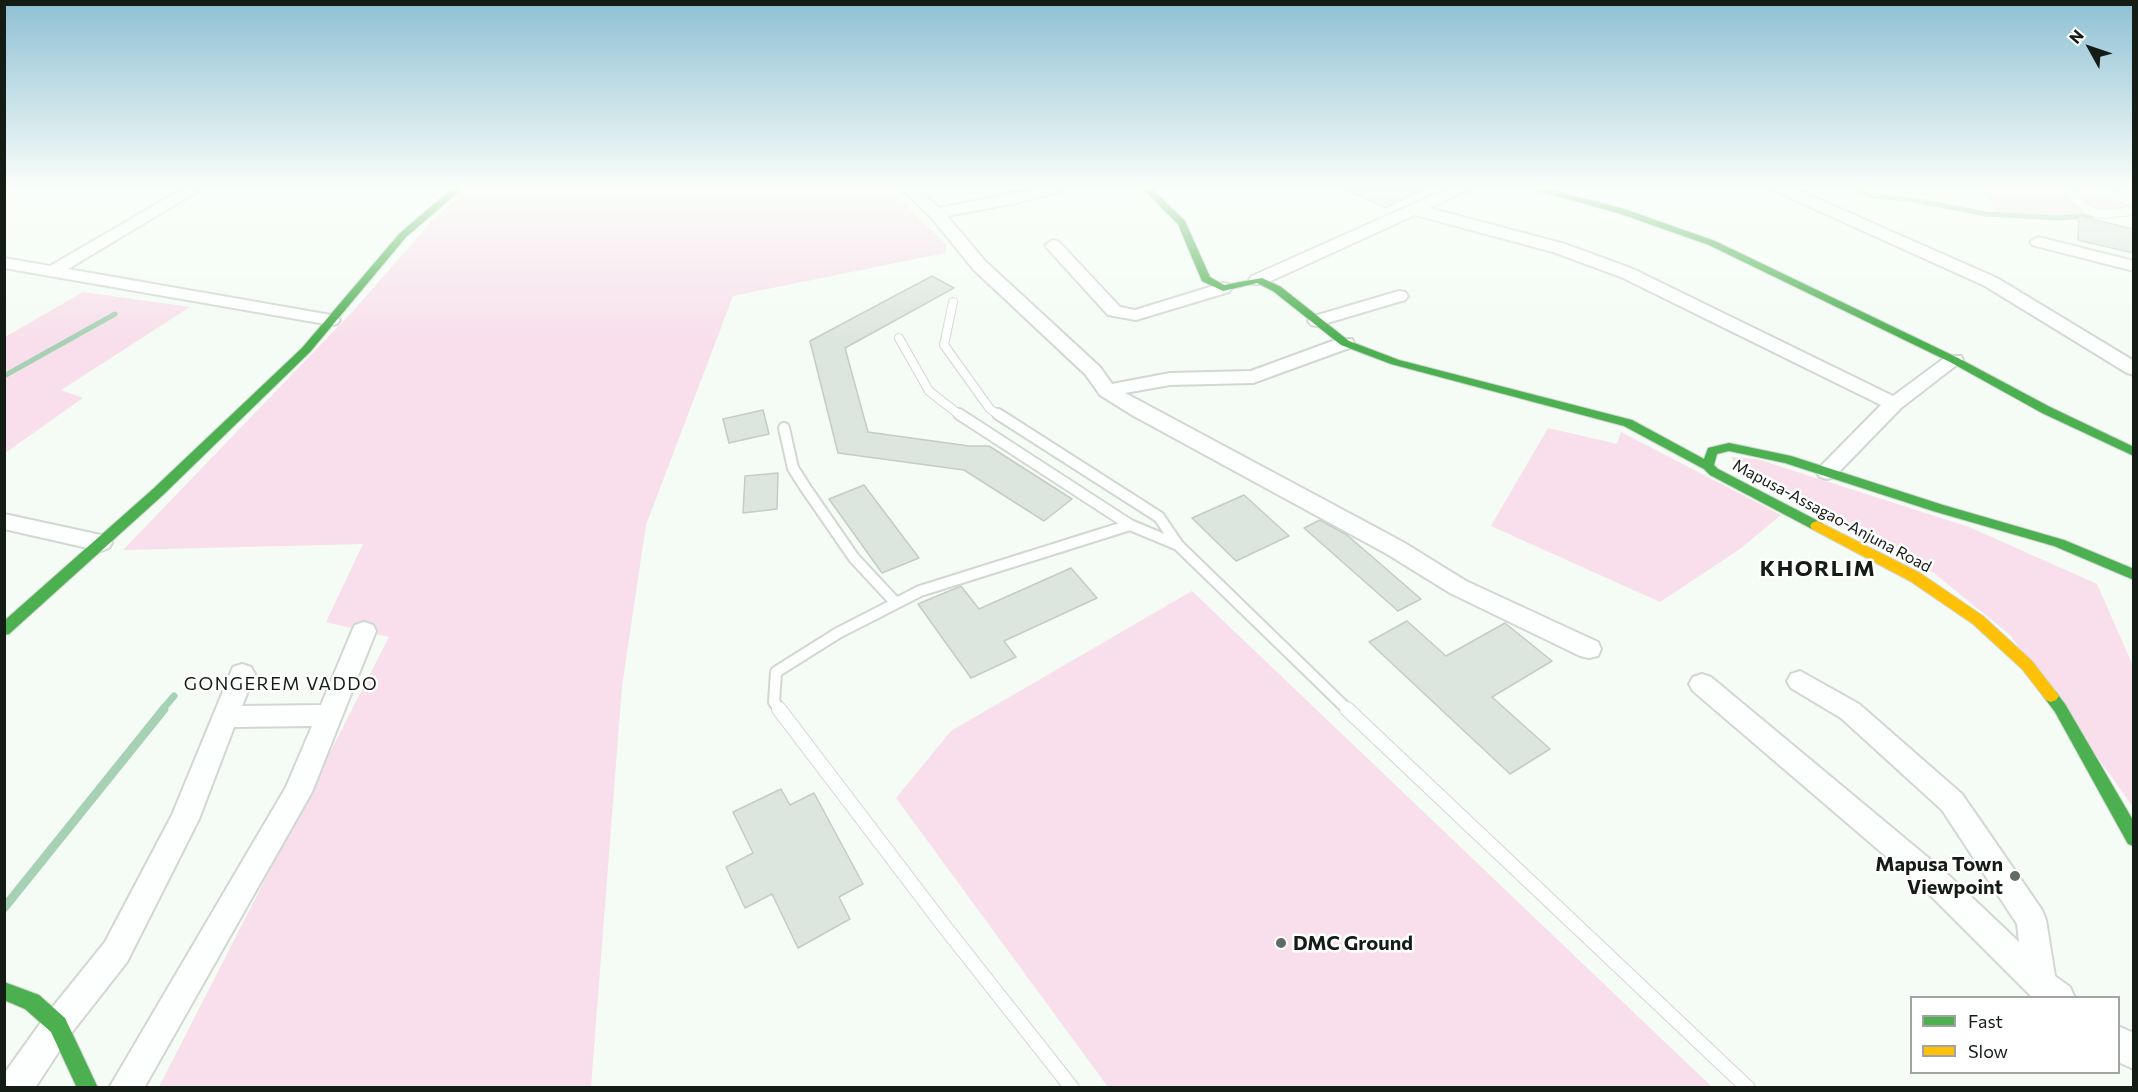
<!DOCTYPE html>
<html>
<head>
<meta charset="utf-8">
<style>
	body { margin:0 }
	#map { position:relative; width:2138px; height:1092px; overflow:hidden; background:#f4fcf5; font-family:Commissioner,sans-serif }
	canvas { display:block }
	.frame { position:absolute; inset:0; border:6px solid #141c16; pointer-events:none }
	.legend { position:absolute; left:1910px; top:996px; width:210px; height:78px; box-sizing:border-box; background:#fff; border:2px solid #a1a4a2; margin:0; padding:8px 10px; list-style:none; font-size:18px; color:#141c16 }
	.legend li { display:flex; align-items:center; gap:12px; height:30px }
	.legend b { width:30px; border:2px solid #a1a4a2 }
	.north { position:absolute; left:2060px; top:18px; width:60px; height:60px; -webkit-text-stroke:4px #fff; paint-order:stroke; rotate:310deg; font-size:16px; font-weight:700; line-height:24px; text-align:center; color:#141c16 }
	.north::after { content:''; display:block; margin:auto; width:21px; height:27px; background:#141c16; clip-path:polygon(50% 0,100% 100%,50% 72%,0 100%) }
</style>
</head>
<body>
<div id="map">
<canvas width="2138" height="1092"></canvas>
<div class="frame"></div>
<ul class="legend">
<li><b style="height:8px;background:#4caf50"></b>Fast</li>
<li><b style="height:8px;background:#ffc107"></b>Slow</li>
</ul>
<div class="north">N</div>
</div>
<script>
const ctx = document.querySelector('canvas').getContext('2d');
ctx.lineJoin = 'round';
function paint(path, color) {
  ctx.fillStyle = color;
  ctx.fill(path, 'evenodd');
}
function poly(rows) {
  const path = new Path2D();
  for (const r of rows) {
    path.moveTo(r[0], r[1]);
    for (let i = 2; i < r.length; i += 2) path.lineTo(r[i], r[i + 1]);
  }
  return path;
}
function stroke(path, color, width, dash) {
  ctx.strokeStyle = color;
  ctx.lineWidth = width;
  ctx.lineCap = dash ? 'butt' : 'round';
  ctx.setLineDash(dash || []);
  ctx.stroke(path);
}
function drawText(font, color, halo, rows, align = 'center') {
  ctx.font = font + ' Commissioner,sans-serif';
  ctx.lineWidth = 5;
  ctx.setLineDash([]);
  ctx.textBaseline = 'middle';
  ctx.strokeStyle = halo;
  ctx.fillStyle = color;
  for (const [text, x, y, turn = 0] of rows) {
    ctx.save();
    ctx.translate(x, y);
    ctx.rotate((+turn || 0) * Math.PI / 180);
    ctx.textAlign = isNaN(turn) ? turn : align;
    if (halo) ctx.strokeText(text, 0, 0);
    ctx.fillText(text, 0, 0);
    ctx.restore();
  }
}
paint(poly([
	[467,188,888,188,946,244,945,253,733,296,646,525,622,686,591,1087,159,1087,389,637,326,622,363,544,123,550,354,310,430,223],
	[1982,188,2104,188,2133,201,2133,214,2057,219,1998,215],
	[83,292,190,307,61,390,83,398,5,453,5,337],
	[1548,428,1617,444,1621,432,1781,515,1740,549,1660,602,1491,526],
	[1731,457,1757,459,1969,527,2097,584,2133,666,2133,807,2010,635,1934,573,1738,469],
	[1192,591,1712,1087,1108,1087,896,798,951,731]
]), '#f8dfeb');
stroke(poly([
	[1854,188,1872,196,1908,199,1986,214,2058,218,2100,215],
	[4,376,115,314]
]), '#a7d1b4', 5);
stroke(poly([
	[162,710,174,696]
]), '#a7d1b4', 7);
stroke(poly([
	[4,908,164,709]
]), '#a7d1b4', 9);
const building = poly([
	[1342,188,1425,188,1386,208,1342,188],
	[2079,216,2133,229,2133,253,2078,240,2079,216],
	[932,276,954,288,845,348,868,432,969,446,989,446,1072,499,1044,521,964,470,838,453,810,341,932,276],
	[763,410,769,434,729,443,723,419,763,410],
	[778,473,777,509,743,513,745,476,778,473],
	[864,485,919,558,882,573,829,499,864,485],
	[1244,495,1289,536,1236,561,1192,518,1244,495],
	[1320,520,1347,535,1421,599,1398,611,1304,528,1320,520],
	[1071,568,1097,598,1004,641,1016,657,971,678,918,604,961,586,979,609,1071,568],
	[1407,621,1446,656,1505,623,1552,661,1492,697,1550,749,1510,774,1369,642,1407,621],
	[781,789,790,805,814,793,863,884,839,897,850,919,798,948,772,894,745,908,726,867,753,853,733,812,781,789]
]);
paint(building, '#dde5df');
stroke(building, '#c4ccc6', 1.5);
const laneFar2 = poly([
	[2064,188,2088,210,2099,214,2134,211],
	[2099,188,2134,203],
	[953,302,944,345,990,409,1000,416],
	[899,338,929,391,961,416]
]);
const laneFar1 = poly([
	[959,414,1130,525,1178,545,1348,710],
	[998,414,1159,517,1178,545],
	[784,428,793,468,805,487,854,558,896,603],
	[780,710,774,702,776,672,838,633,920,591,1130,525]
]);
const lane = poly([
	[779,709,944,926,1072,1088],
	[1347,709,1748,1088]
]);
const street = poly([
	[184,188,203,188,68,269,331,315,337,316,340,320,337,324,331,325,4,268,4,258,50,266,184,188],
	[901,188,918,188,939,208,1038,188,1064,188,1061,191,1016,203,947,216,985,261,1100,367,1112,384,1170,373,1251,371,1338,339,1352,339,1354,343,1352,347,1253,383,1170,385,1125,393,1403,542,1466,581,1598,642,1601,649,1598,656,1589,658,1580,656,1450,593,1387,554,1132,415,1100,395,1086,375,973,269,930,216,901,188],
	[1449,188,1469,188,1466,191,1429,208,1565,244,1633,269,1893,396,1947,356,1961,356,1963,360,1901,408,1834,477,1827,479,1820,477,1816,472,1820,467,1881,405,1621,277,1553,252,1415,215,1264,284,1252,284,1249,280,1252,276,1449,188],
	[1772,188,1793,188,1997,278,2134,361,2134,375,2127,373,1985,286,1775,191,1772,188],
	[2038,237,2134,261,2134,271,2032,245,2030,242,2038,237],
	[1053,240,1059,242,1120,307,1135,310,1223,283,1229,284,1232,288,1229,292,1136,320,1108,315,1047,248,1045,245,1053,240],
	[1399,291,1405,292,1408,296,1405,300,1317,326,1311,325,1308,321,1311,317,1399,291],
	[4,514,101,535,109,538,112,543,109,548,101,551,4,529,4,514],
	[364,622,373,625,376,631,312,792,144,1088,109,1088,286,787,312,726,234,727,199,819,127,962,69,1036,35,1088,4,1088,4,1074,47,1014,105,942,172,815,233,667,242,664,251,667,255,674,242,706,321,705,352,631,355,625,364,622],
	[1800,671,1859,704,1962,794,2042,910,2046,920,2055,976,2070,987,2075,998,2033,998,1923,888,1693,691,1689,684,1693,677,1702,674,1711,677,1943,870,2019,942,2017,924,1942,810,1841,718,1791,688,1787,681,1791,674,1800,671],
	[2118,1026,2134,1033,2134,1069,2118,1062,2118,1026]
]);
const fast = poly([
	[453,188,463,188,406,237,310,352,163,495,9,634,4,635,4,621,153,489,302,348,400,233,453,188],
	[1142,188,1151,188,1185,221,1210,277,1224,285,1262,278,1281,287,1349,341,1399,360,1632,420,1704,459,1708,448,1729,443,1791,456,1943,505,2064,540,2134,569,2134,580,2054,546,1933,511,1785,463,1729,451,1717,454,1714,465,1718,469,1822,523,1824,526,1822,529,1812,529,1710,475,1704,469,1624,426,1391,364,1341,345,1273,291,1257,283,1223,291,1202,281,1178,224,1142,188],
	[1528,188,1543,188,1624,209,1715,241,1958,358,2050,407,2134,447,2134,456,2042,413,1950,362,1709,245,1618,213,1528,188],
	[2051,690,2056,692,2065,704,2134,822,2134,846,2128,844,2055,712,2043,696,2046,692,2051,690],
	[4,982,39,995,65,1018,98,1088,77,1088,51,1032,25,1009,4,1000,4,982]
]);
const slow = poly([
	[1817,521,1920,573,1983,616,2032,661,2056,692,2059,696,2056,700,2051,702,2046,700,2022,669,1973,624,1910,581,1812,529,1810,526,1812,523,1817,521]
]);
stroke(laneFar2, '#d0d8d1', 10);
stroke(laneFar1, '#d0d8d1', 14);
stroke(lane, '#d0d8d1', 16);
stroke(street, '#d0d8d1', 4);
stroke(fast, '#d0d8d1', 2);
stroke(slow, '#d0d8d1', 2);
stroke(laneFar2, '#fdfffe', 8);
stroke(laneFar1, '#fdfffe', 10);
stroke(lane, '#fdfffe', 14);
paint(street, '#fdfffe');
paint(fast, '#4caf50');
paint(slow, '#ffc107');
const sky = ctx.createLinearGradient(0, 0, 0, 341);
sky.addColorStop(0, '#8ec0d3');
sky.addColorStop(0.55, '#fafefa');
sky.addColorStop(1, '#fafefa00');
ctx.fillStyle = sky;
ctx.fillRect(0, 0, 2138, 341);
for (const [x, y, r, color] of [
	[2015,876,6,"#626a64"],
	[1281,943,6,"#626a64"]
]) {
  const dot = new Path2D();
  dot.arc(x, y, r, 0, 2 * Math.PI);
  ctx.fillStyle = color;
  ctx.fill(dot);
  stroke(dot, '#fff', 2);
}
drawText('16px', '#141c16', '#fff', [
	["Mapusa-Assagao-Anjuna Road",1832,516,28]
]);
ctx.letterSpacing = '1.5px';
drawText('18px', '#141c16', '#fff', [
	["GONGEREM VADDO",281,684]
]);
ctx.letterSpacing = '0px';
drawText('bold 20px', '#141c16', '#fff', [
	["Mapusa Town",2003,864],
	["Viewpoint",2003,887],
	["DMC Ground",1293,943,"left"]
], 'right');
ctx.letterSpacing = '1.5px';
drawText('bold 22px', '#141c16', '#fff', [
	["KHORLIM",1818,569]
]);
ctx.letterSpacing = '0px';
</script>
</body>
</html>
